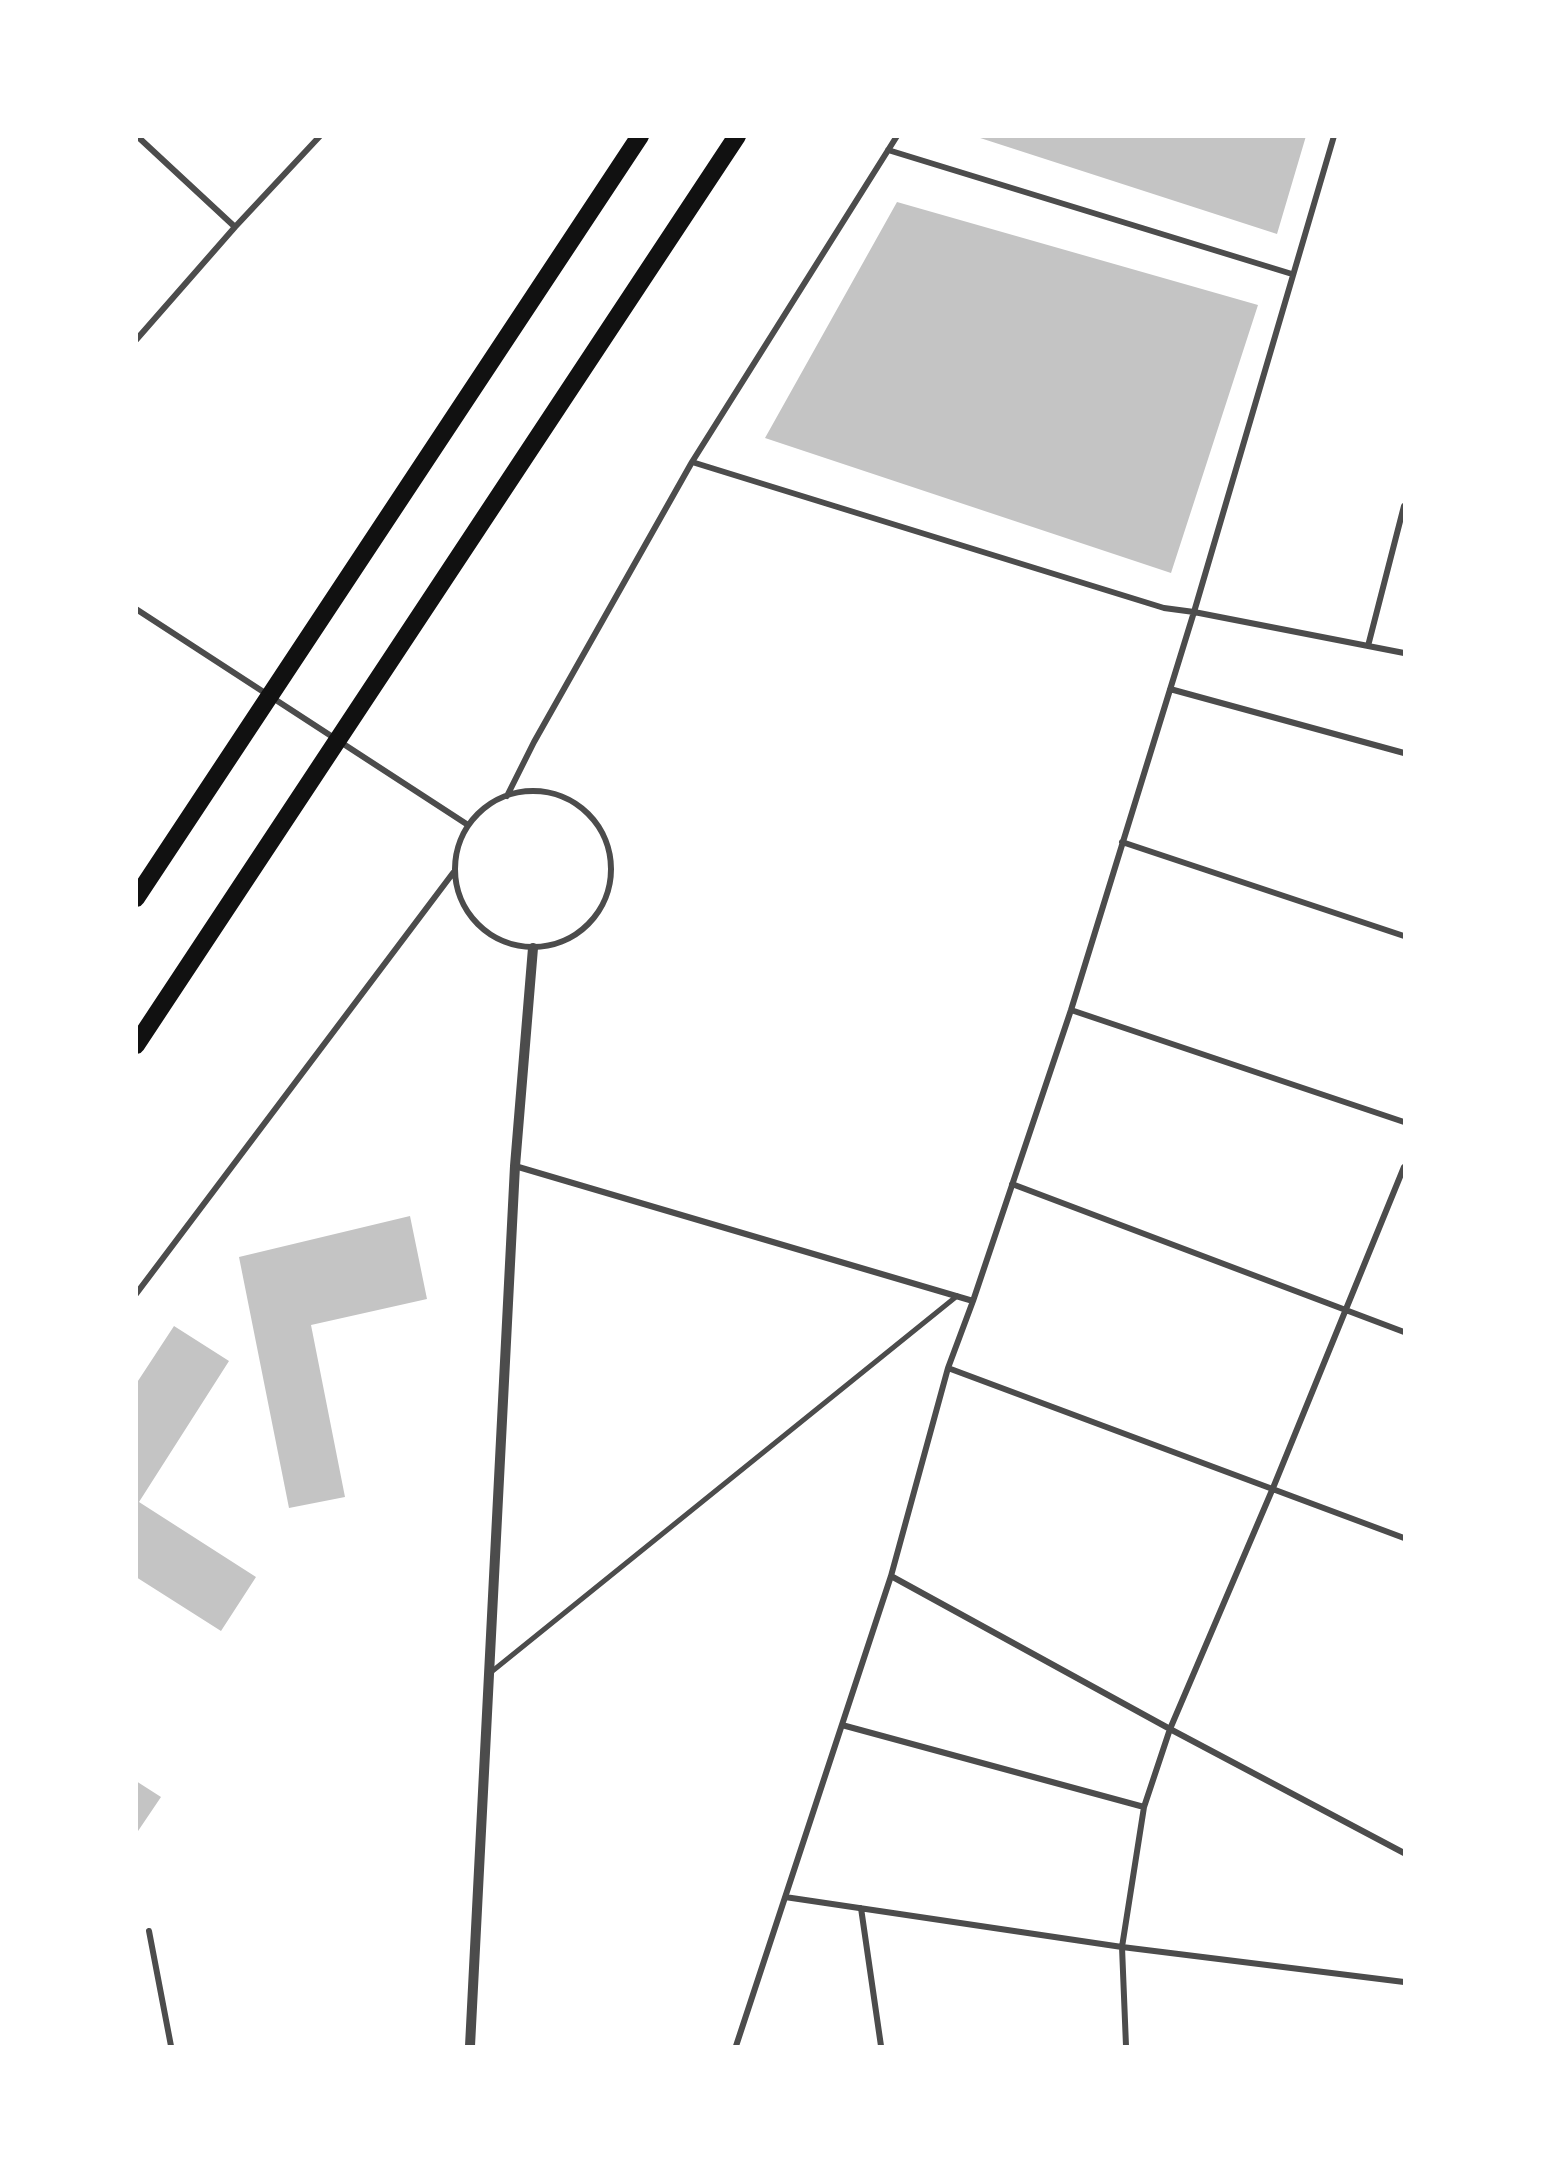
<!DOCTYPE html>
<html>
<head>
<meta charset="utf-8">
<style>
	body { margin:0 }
	#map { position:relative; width:1541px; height:2183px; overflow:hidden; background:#fff; font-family:"Roboto Serif",serif }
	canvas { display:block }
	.frame { position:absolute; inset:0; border:138px solid #fff; pointer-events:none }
</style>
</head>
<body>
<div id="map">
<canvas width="1541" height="2183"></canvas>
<div class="frame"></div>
</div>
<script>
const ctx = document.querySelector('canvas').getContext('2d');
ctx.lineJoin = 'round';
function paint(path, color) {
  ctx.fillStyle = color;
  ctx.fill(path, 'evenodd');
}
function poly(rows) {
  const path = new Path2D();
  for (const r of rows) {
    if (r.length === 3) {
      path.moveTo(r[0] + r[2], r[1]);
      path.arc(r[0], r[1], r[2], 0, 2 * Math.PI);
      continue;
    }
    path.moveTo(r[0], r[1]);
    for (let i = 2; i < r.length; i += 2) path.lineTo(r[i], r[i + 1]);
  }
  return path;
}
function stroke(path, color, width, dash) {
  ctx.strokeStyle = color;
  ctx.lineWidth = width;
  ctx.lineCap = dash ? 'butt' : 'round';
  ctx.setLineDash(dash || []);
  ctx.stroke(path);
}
paint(poly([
	[974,136,1306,136,1277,234],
	[897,202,1258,305,1171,573,765,438],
	[410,1216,427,1299,311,1325,345,1497,289,1508,239,1257],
	[174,1326,229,1361,139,1502,256,1577,221,1631,136,1577,136,1384],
	[136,1781,161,1797,136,1834]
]), '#c4c4c4');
stroke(poly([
	[490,1673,957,1296]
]), '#4c4c4c', 5);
stroke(poly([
	[137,136,235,227],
	[888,150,1292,274],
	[136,340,235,227,320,136],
	[692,462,1164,608,1194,612,1404,653],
	[136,609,468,825],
	[1368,646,1404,506],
	[1170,689,1404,753],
	[533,869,78],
	[507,796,534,742,692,462,897,136],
	[1122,842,1404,936],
	[1071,1010,1404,1122],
	[515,1166,973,1301],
	[1012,1184,1404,1332],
	[136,1294,453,873],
	[948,1368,1404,1538],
	[891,1576,1170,1729,1404,1853],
	[842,1725,1144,1807],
	[785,1897,1122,1947,1404,1982],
	[861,1908,881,2046],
	[149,1931,171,2046],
	[736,2046,891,1576,948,1368,973,1301,1071,1010,1194,612,1334,136],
	[1126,2046,1122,1947,1144,1807,1170,1729,1273,1488,1404,1167]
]), '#4c4c4c', 6);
stroke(poly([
	[470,2046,515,1166,533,948]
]), '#4c4c4c', 10);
stroke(poly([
	[136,898,640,136],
	[136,1045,737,136]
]), '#111', 18);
</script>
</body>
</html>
